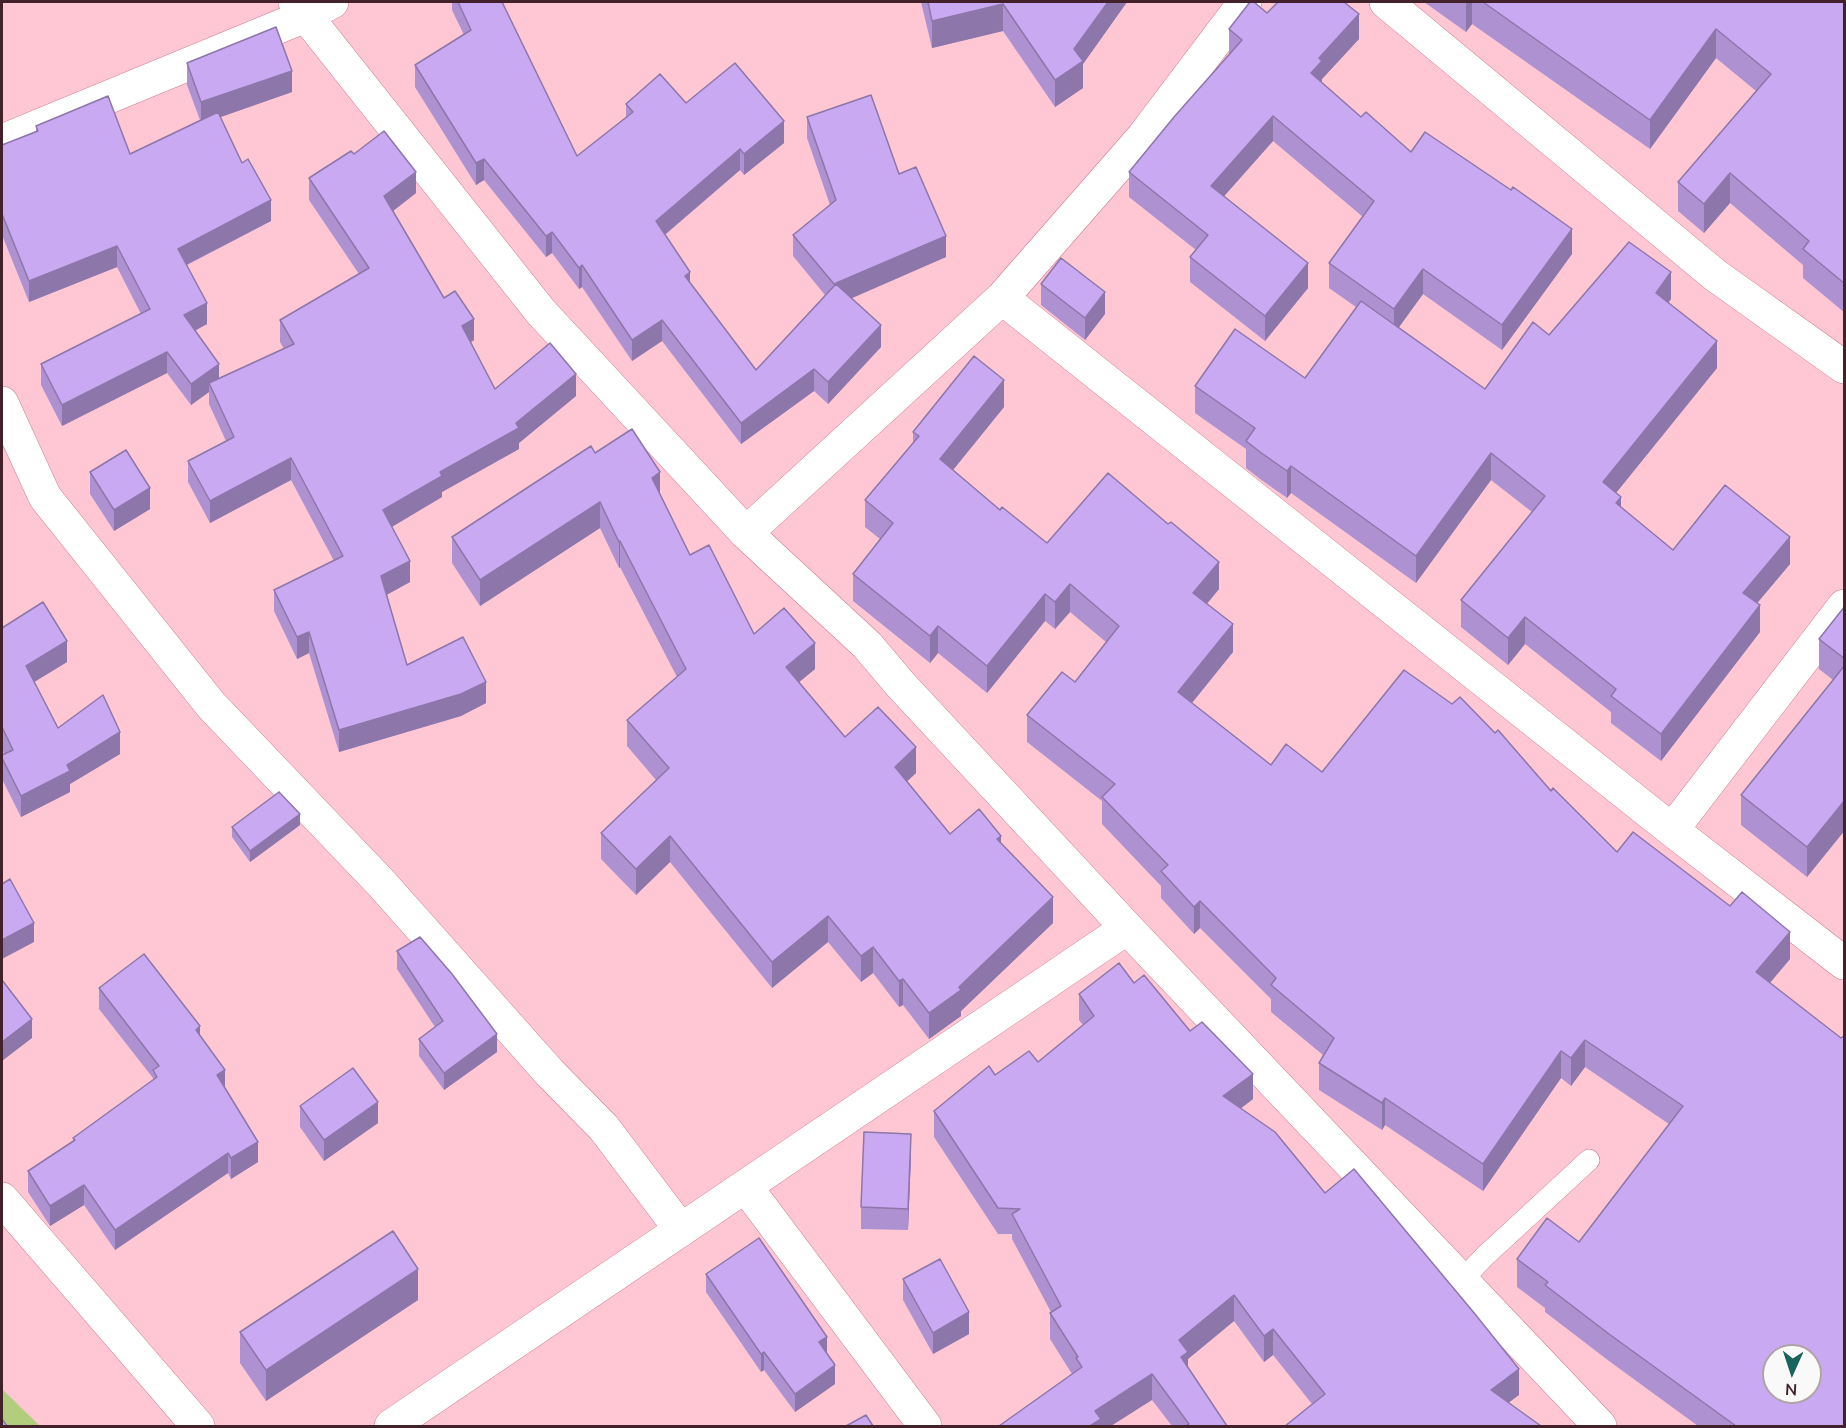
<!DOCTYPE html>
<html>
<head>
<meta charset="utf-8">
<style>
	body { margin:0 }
	#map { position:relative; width:1846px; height:1428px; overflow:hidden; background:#ffc7d3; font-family:Mulish,sans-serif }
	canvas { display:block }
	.frame { position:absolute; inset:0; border:3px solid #43212a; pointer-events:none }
	.north { position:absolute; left:1762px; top:1344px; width:60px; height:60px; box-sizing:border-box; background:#f9f9f9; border:2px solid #b0a3a6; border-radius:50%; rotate:183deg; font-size:16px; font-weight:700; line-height:24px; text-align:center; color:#43212a }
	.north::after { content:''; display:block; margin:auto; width:21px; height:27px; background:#18635b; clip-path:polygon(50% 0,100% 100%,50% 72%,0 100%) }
</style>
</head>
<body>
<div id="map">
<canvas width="1846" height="1428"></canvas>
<div class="frame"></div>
<div class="north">N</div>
</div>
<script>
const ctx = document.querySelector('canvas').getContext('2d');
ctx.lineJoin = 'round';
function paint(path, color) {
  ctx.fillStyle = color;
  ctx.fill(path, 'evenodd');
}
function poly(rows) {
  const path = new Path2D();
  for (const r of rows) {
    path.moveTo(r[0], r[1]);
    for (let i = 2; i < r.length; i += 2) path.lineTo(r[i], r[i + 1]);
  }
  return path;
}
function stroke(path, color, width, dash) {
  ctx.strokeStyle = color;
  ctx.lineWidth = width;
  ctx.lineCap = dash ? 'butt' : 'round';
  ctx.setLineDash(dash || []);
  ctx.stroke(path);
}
paint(poly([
	[2,1389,40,1426,2,1426]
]), '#b3cd7f');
const lane = poly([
	[1462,1280,1485,1256,1589,1160]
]);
const street = poly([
	[295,2,541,312,746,533],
	[1245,2,1143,137,1002,298,746,533,867,645,900,684,1127,928,1600,1426],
	[1386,2,1715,275,1844,367],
	[2,141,305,16,332,2],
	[1002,298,1672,830,1844,963],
	[2,403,45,497,211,705,382,884,550,1073,604,1128,681,1230],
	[1672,830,1844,606],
	[746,1187,925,1426],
	[2,1199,198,1426],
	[391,1426,1127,928]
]);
stroke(lane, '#ce798e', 22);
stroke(street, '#ce798e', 34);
stroke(lane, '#fff', 21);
stroke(street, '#fff', 33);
paint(poly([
	[452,2,502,2,577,156,626,117,626,104,686,103,784,143,744,175,740,170,665,235,690,283,756,370,825,295,793,256,793,235,830,205,807,138,807,117,899,174,946,257,851,298,881,347,828,404,814,391,741,444,662,341,632,361,582,287,579,289,552,253,546,257,484,180,476,185,415,87,415,65,464,35,452,10],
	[921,2,1127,2,1083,64,1083,88,1055,107,1003,31,932,48],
	[1424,2,1845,2,1845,313,1803,278,1803,265,1730,203,1704,233,1678,211,1678,182,1756,91,1716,58,1650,149,1472,24,1466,32],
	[1267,13,1359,39,1322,79,1322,83,1361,117,1411,152,1572,254,1502,350,1423,294,1399,327,1485,389,1549,335,1671,299,1668,303,1717,368,1616,493,1621,508,1673,550,1790,564,1757,603,1760,632,1661,761,1611,723,1611,712,1525,644,1508,665,1461,627,1461,600,1532,512,1491,480,1416,583,1291,493,1287,498,1260,479,1246,468,1246,449,1195,413,1195,386,1305,378,1356,307,1329,288,1329,263,1363,217,1273,141,1224,196,1308,288,1265,341,1190,282,1190,257,1196,250,1129,197,1129,172,1229,54,1229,29],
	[187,63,292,92,220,117,271,221,187,265,207,324,195,331,219,378,284,349,280,342,280,320,359,274,309,200,309,178,354,154,416,193,393,211,444,298,474,340,471,342,495,389,576,396,519,443,519,449,442,492,442,497,392,527,410,582,386,595,407,665,486,703,461,716,339,752,309,653,297,659,274,611,274,590,334,561,291,480,210,523,188,482,188,461,226,441,209,404,209,392,191,405,167,373,62,426,41,385,41,364,141,314,117,267,29,302,2,235,2,145,36,131,36,126,130,154,200,120,187,85],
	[1041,284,1105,314,1085,340,1041,305],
	[1004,407,953,470,1000,510,1047,543,1219,589,1207,604,1233,652,1192,703,1271,765,1322,772,1551,791,1617,852,1790,959,1770,983,1845,1426,1698,1426,1609,1361,1545,1312,1545,1308,1517,1287,1517,1259,1579,1242,1669,1124,1585,1067,1571,1086,1561,1078,1483,1191,1385,1125,1382,1130,1319,1090,1319,1063,1323,1055,1271,1012,1271,999,1200,928,1194,934,1161,898,1161,886,1102,824,1102,801,1027,742,1027,715,1075,682,1106,642,1070,612,1055,629,1045,621,987,693,938,653,930,663,853,601,853,574,880,539,865,527,865,500,913,443,913,432],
	[595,453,660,494,690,555,754,634,815,669,799,682,845,737,916,773,907,781,950,834,1001,843,1053,923,961,1011,961,1016,929,1039,903,1005,899,1007,873,973,861,982,828,942,772,988,670,862,636,895,601,859,601,833,656,780,627,746,627,720,677,677,620,567,619,568,600,528,480,606,452,563,452,537],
	[90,472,150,509,114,531,90,494],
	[1845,606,1845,830,1807,877,1741,825,1741,795,1833,680,1819,669,1819,639],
	[2,628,67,662,34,682,58,728,120,754,70,784,70,792,21,817,2,779,2,755,4,754,2,748],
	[300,825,250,862,232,837,232,827],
	[397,951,497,1052,444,1090,419,1056,419,1039,435,1027,397,969],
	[1134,983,1190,1031,1253,1099,1241,1108,1325,1193,1519,1395,1312,1404,1273,1355,1264,1362,1234,1321,1188,1359,1188,1367,1227,1426,1172,1426,1152,1400,1072,1374,1050,1339,1050,1313,1051,1312,1012,1239,1012,1234,998,1234,934,1137,934,1111,995,1075,1038,1062,1083,1025,1079,1020,1079,994],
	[99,988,200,1036,258,1162,231,1179,228,1173,115,1250,84,1205,50,1226,28,1192,28,1171,73,1142,73,1138,153,1081,153,1078,99,1009],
	[300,1106,378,1123,324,1161,300,1127],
	[911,1155,908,1230,861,1229,861,1207],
	[706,1274,827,1354,835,1384,795,1412,764,1370,761,1372,706,1292],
	[903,1279,969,1334,933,1354,903,1300],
	[418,1300,266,1401,240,1363,240,1332]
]), '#ae91d1');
paint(poly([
	[1108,2,1127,2,1083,64,1083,88,1055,107,1055,80,1074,49],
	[1467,2,1472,2,1472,24,1466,32,1466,3],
	[1003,4,1003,31,932,48,932,21],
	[1359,14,1359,39,1322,79,1322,86,1311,73,1319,58],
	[1716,29,1716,58,1650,149,1650,120],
	[292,71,292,92,201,124,201,102],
	[1273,116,1273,141,1211,211,1211,186],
	[784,121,784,143,744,175,744,154],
	[740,149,740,170,656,242,656,221],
	[484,159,484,180,476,185,476,163],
	[416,172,416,193,384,218,384,196],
	[1730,173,1730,203,1704,233,1704,204],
	[271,200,271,221,178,269,178,249],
	[1572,229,1572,254,1502,350,1502,325],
	[552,232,552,253,546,257,546,236],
	[946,236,946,257,834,306,834,284],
	[117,246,117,267,29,302,29,281],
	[1308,263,1308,288,1265,341,1265,316],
	[582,265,582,287,579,289,579,268],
	[1423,269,1423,294,1394,334,1394,309],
	[690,272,690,293,685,276],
	[1671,272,1671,299,1656,320,1656,293],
	[1105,292,1105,314,1085,340,1085,318],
	[207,303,207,324,184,336,184,315],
	[474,319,474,340,462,348,462,326],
	[662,320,662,341,632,361,632,340],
	[881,325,881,347,828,404,828,382],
	[1717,341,1717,368,1603,509,1603,482],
	[167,352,167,373,62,426,62,405],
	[219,364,219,385,209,383,209,392,191,405,191,384],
	[814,369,814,391,741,444,741,423],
	[576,374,576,396,519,443,519,449,442,492,442,497,383,532,383,510,440,472,516,423],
	[1004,380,1004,407,940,486,940,459],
	[1491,453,1491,480,1416,583,1416,556],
	[291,458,291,480,210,523,210,501],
	[1291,466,1291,493,1287,498,1287,471],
	[660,472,660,498,652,478],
	[150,488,150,509,114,531,114,510],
	[1621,497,1621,524,1616,503],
	[600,502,600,528,480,606,480,580],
	[1790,537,1790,564,1743,620,1743,593],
	[620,541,620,567,619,568,619,542],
	[410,561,410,582,381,598,381,576],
	[1219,562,1219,589,1193,620,1193,593],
	[1070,584,1070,612,1055,629,1055,602],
	[1045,594,1045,621,987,693,987,666],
	[1760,605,1760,632,1661,761,1661,734],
	[1525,617,1525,644,1508,665,1508,638],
	[1233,624,1233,652,1178,720,1178,692],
	[938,626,938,653,930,663,930,636],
	[309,632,309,653,297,659,297,637],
	[67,641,67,662,26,687,26,666],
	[815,643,815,669,786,693,786,667],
	[486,682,486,703,461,716,339,752,339,730],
	[120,732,120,754,70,784,70,792,21,817,21,796,67,765],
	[916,747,916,773,895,793,895,767],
	[1845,800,1845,830,1807,877,1807,847],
	[300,814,300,825,250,862,250,851],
	[670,836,670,862,636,895,636,869],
	[1001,836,1001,861,997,839],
	[1053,897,1053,923,961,1011,961,1016,929,1039,929,1013,959,987],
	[1200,901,1200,928,1194,934,1194,907],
	[828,916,828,942,772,988,772,962],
	[34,923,34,942,2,959,2,940],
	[1790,932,1790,959,1756,999,1756,972],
	[873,947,873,973,861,982,861,956],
	[903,979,903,1005,899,1007,899,981],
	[32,1019,32,1038,2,1061,2,1042],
	[200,1026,200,1046,196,1030],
	[497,1034,497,1052,444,1090,444,1073],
	[1585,1040,1585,1067,1571,1086,1571,1058],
	[1561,1051,1561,1078,1483,1191,1483,1164],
	[225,1070,225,1090,217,1075],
	[1253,1074,1253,1099,1223,1122,1223,1096],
	[1385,1098,1385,1125,1382,1130,1382,1103],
	[378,1102,378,1123,324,1161,324,1140],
	[911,1134,911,1155,908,1230,908,1209],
	[258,1142,258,1162,231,1179,231,1158],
	[228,1153,228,1173,115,1250,115,1230],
	[84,1185,84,1205,50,1226,50,1206],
	[418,1269,418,1300,266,1401,266,1370],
	[1234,1295,1234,1321,1188,1359,1188,1378,1181,1383,1179,1340],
	[969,1312,969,1334,933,1354,933,1333],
	[1273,1329,1273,1355,1264,1362,1264,1336],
	[827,1337,827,1355,819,1342],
	[764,1352,764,1370,761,1372,761,1354],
	[835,1365,835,1384,795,1412,795,1394],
	[1519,1369,1519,1395,1491,1416,1491,1390],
	[1152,1374,1152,1400,1111,1426,1090,1426,1095,1411]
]), '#8d76aa');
const building = poly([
	[458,2,502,2,577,156,633,112,626,104,660,74,686,103,735,63,784,121,744,154,740,149,656,221,690,272,685,276,756,370,836,284,881,325,828,382,814,369,741,423,662,320,632,340,582,265,579,268,552,232,546,236,484,159,476,163,415,65,471,30,458,2],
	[928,2,1108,2,1074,49,1083,61,1055,80,1003,4,932,21,928,2],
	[1250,2,1254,2,1267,13,1278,2,1344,2,1359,14,1319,58,1322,61,1311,73,1361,117,1366,112,1411,152,1425,132,1511,190,1513,187,1572,229,1502,325,1423,269,1394,309,1329,263,1374,201,1273,116,1211,186,1308,263,1265,316,1190,257,1208,235,1129,172,1174,117,1242,40,1229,29,1250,2],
	[1483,2,1845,2,1845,284,1803,249,1809,241,1730,173,1704,204,1678,182,1771,74,1716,29,1650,120,1483,2],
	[276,27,292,71,201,102,187,63,276,27],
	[871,95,899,174,916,167,946,236,834,284,793,235,836,200,807,117,871,95],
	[108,96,130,154,218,112,242,163,248,159,271,200,178,249,207,303,184,315,219,364,191,384,167,352,62,405,41,364,150,309,117,246,29,281,2,214,2,145,38,131,36,126,108,96],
	[384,131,416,172,384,196,444,298,455,291,474,319,462,326,495,389,550,343,576,374,516,423,519,428,440,472,442,476,383,510,410,561,381,576,407,665,463,637,486,682,461,694,339,730,309,632,297,637,274,590,343,556,291,458,210,501,188,461,234,437,209,383,294,344,280,320,369,268,309,178,351,151,354,154,384,131],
	[1629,242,1671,272,1656,293,1717,341,1603,482,1621,497,1616,503,1673,550,1725,485,1790,537,1743,593,1760,605,1661,734,1611,696,1616,689,1525,617,1508,638,1461,600,1545,496,1491,453,1416,556,1291,466,1287,471,1260,452,1246,441,1255,428,1195,386,1235,329,1305,378,1361,301,1485,389,1533,322,1549,335,1629,242],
	[1061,258,1105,292,1085,318,1041,284,1061,258],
	[974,356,1004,380,940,459,1000,510,1002,507,1047,543,1108,473,1168,524,1171,522,1219,562,1193,593,1233,624,1178,692,1271,765,1286,744,1322,772,1404,670,1452,704,1460,697,1495,733,1498,730,1551,791,1553,788,1617,852,1633,832,1730,906,1742,892,1790,932,1756,972,1841,1038,1845,1035,1845,1426,1736,1426,1609,1334,1545,1285,1548,1282,1517,1259,1547,1218,1579,1242,1683,1106,1585,1040,1571,1058,1561,1051,1483,1164,1385,1098,1382,1103,1319,1063,1334,1038,1271,985,1276,978,1200,901,1194,907,1161,871,1168,865,1102,797,1115,784,1027,715,1062,672,1075,682,1119,626,1070,584,1055,602,1045,594,987,666,938,626,930,636,853,574,893,523,865,500,919,436,913,432,974,356],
	[1774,1356,1810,1356,1810,1392,1774,1392,1774,1356],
	[632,429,660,472,652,478,690,555,709,545,754,634,784,608,815,643,786,667,845,737,878,707,916,747,895,767,950,834,979,809,1001,836,997,839,1053,897,959,987,961,990,929,1013,903,979,899,981,873,947,861,956,828,916,772,962,670,836,636,869,601,833,669,768,627,720,686,669,620,541,619,542,600,502,480,580,452,537,591,446,595,453,632,429],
	[126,450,150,488,114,510,90,472,126,450],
	[43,602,67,641,26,666,58,728,103,695,120,732,67,765,70,771,21,796,2,758,2,755,13,750,2,727,2,628,43,602],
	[1845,606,1845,659,1819,639,1845,606],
	[1845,665,1845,800,1807,847,1741,795,1845,665],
	[279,792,300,814,250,851,232,827,279,792],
	[10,879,34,923,2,940,2,884,10,879],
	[420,937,452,974,497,1034,444,1073,419,1039,443,1021,397,951,420,937],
	[144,954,200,1026,196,1030,225,1070,217,1075,258,1142,231,1158,228,1153,115,1230,84,1185,50,1206,28,1171,75,1140,73,1138,157,1077,153,1070,159,1066,99,988,144,954],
	[1119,963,1134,983,1144,975,1190,1031,1202,1022,1253,1074,1223,1096,1275,1132,1325,1193,1354,1169,1475,1314,1519,1369,1491,1390,1541,1426,1285,1426,1325,1394,1273,1329,1264,1336,1234,1295,1179,1340,1188,1352,1181,1357,1227,1426,1186,1426,1189,1424,1152,1374,1095,1411,1101,1419,1090,1426,999,1426,1082,1367,1076,1358,1078,1357,1050,1313,1061,1306,1012,1214,1020,1209,998,1208,934,1111,989,1066,995,1075,1029,1051,1038,1062,1094,1016,1079,994,1119,963],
	[2,980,32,1019,2,1042,2,980],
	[353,1068,378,1102,324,1140,300,1106,353,1068],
	[864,1132,911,1134,908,1209,861,1207,864,1132],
	[393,1231,418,1269,266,1370,240,1332,393,1231],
	[759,1238,827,1337,819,1342,835,1365,795,1394,764,1352,761,1354,706,1274,759,1238],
	[940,1259,969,1312,933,1333,903,1279,940,1259],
	[866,1415,873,1426,846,1426,866,1415],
	[2,1419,7,1426,2,1426,2,1419]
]);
paint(building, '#caa9f3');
stroke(building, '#8d76aa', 1.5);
</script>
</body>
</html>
